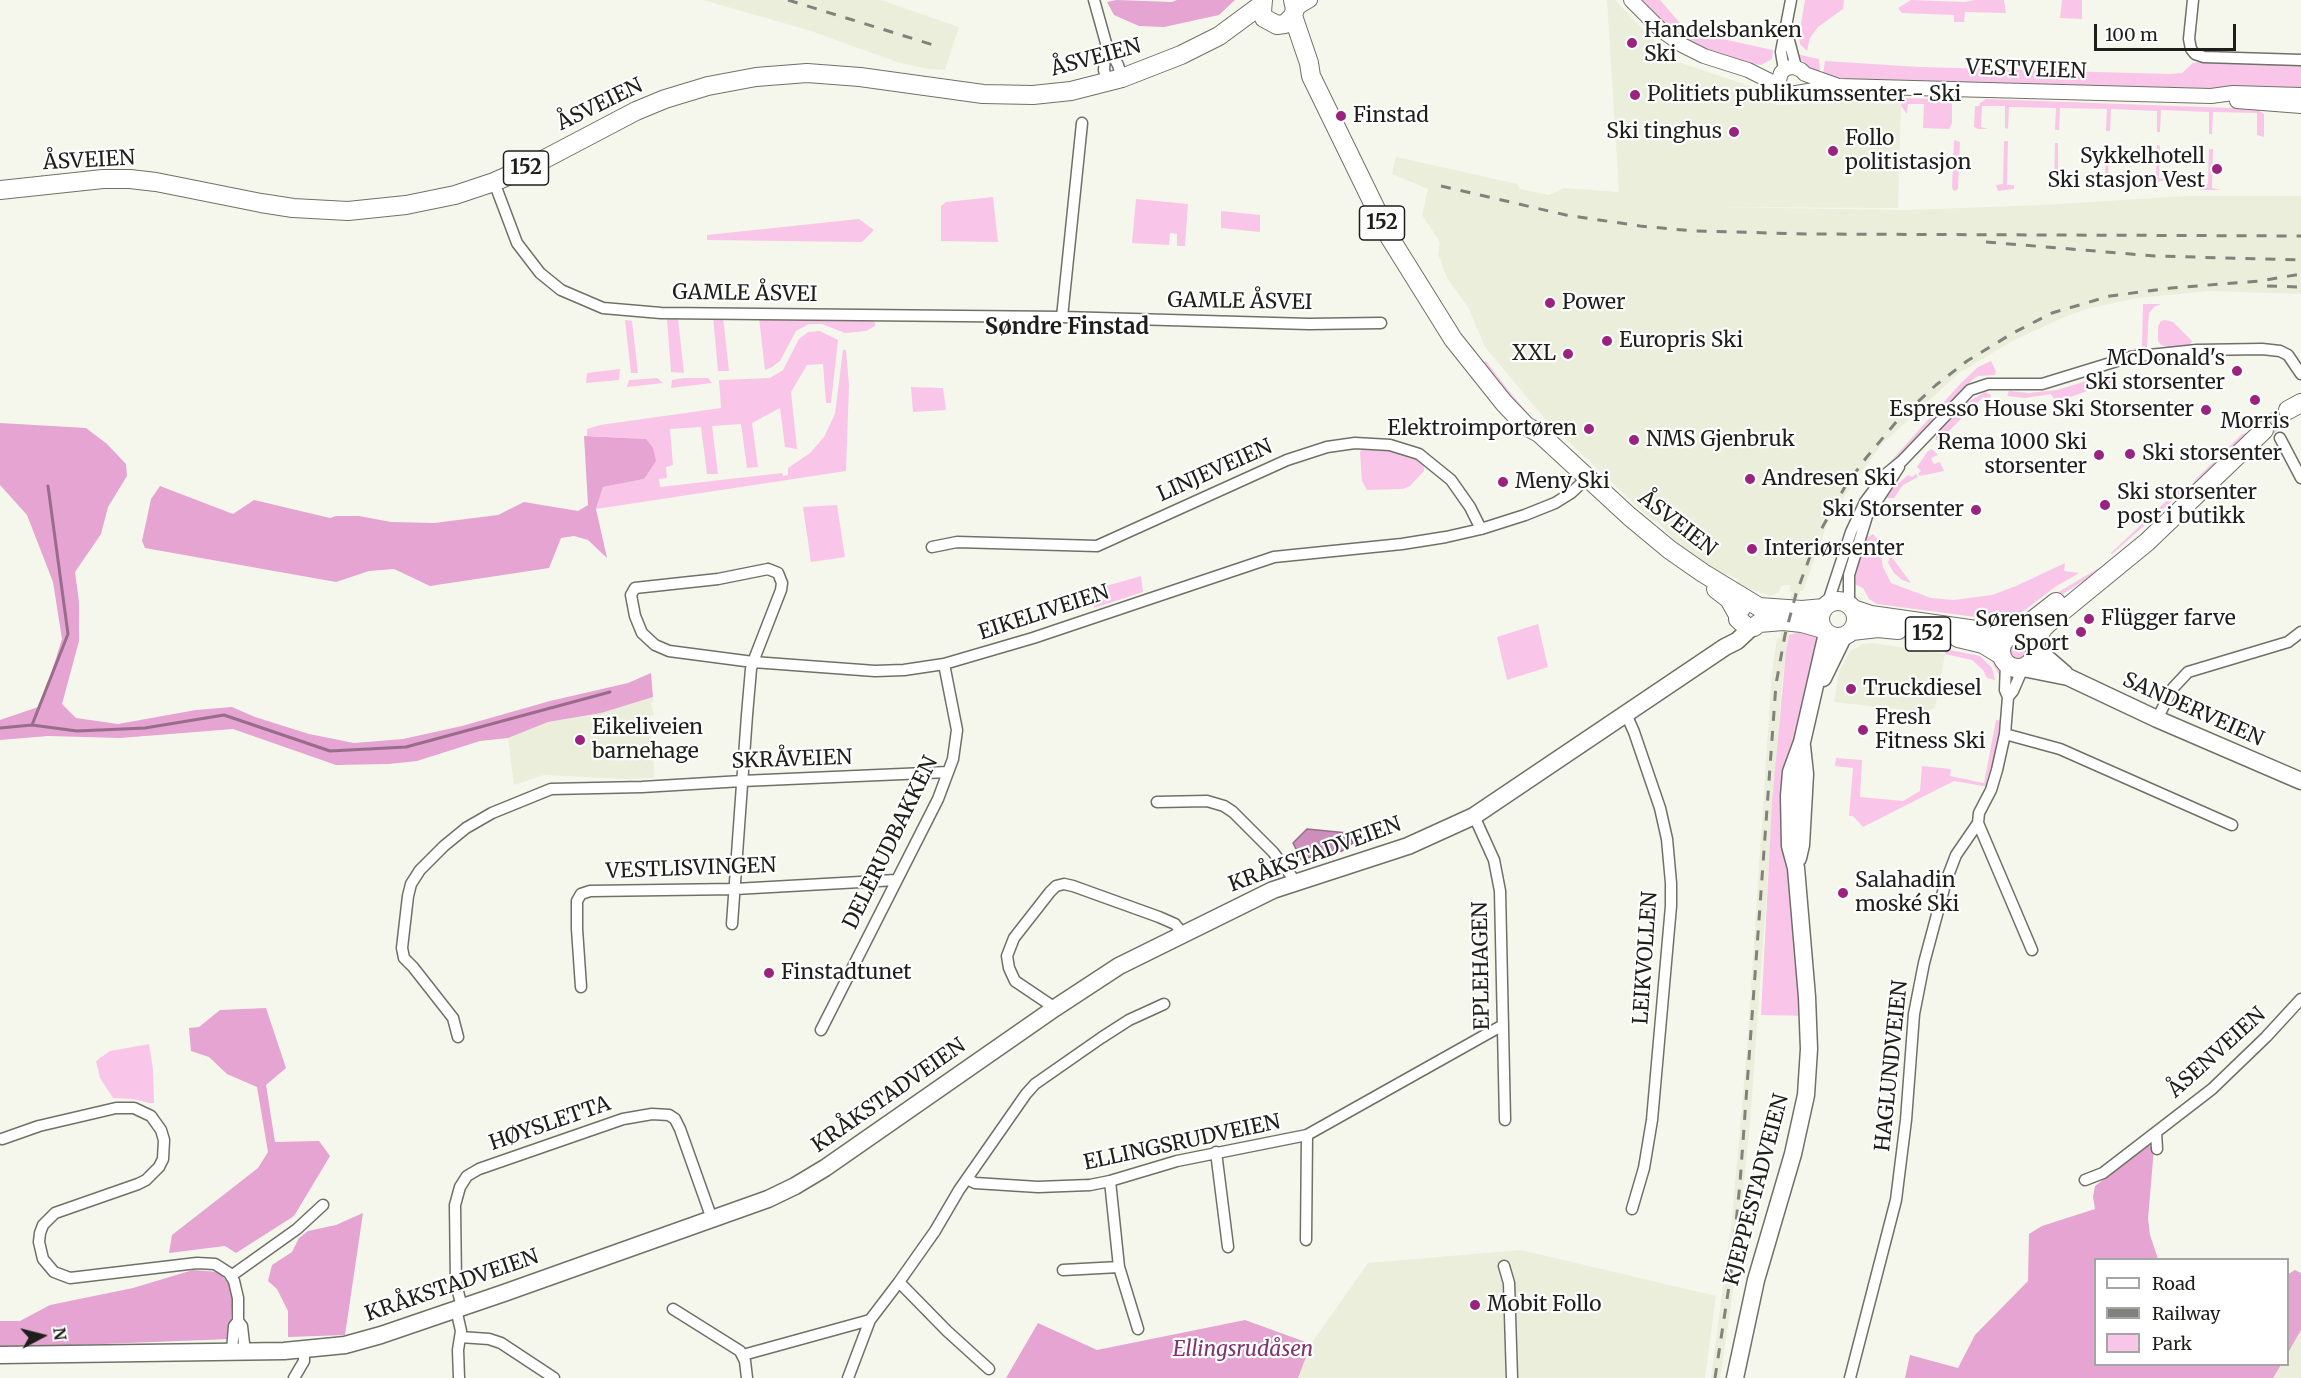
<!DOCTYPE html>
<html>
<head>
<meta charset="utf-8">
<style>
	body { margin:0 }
	#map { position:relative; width:2301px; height:1378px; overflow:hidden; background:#f5f7ec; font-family:Merriweather,serif }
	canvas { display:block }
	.legend { position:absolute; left:2094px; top:1258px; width:195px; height:108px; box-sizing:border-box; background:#fff; border:2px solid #a5a5a3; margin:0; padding:8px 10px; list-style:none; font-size:18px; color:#1e1e1a }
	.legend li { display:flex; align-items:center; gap:12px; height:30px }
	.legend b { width:30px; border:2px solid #a5a5a3 }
	.north { position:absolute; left:12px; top:1306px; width:60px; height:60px; -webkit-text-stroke:4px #fff; paint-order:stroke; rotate:83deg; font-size:16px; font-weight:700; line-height:24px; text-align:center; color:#1e1e1a }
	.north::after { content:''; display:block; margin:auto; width:21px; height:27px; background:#1e1e1a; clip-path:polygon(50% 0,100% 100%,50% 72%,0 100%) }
	.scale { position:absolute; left:2094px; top:24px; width:142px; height:27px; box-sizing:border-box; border:3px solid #1e1e1a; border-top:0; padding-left:8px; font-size:18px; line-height:21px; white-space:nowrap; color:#1e1e1a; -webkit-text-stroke:4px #fff; paint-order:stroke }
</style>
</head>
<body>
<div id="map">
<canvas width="2301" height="1378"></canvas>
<ul class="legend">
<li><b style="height:8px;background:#fff"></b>Road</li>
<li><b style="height:8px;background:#81827b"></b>Railway</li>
<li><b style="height:16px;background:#f9c6e9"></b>Park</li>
</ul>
<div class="north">N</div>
<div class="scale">100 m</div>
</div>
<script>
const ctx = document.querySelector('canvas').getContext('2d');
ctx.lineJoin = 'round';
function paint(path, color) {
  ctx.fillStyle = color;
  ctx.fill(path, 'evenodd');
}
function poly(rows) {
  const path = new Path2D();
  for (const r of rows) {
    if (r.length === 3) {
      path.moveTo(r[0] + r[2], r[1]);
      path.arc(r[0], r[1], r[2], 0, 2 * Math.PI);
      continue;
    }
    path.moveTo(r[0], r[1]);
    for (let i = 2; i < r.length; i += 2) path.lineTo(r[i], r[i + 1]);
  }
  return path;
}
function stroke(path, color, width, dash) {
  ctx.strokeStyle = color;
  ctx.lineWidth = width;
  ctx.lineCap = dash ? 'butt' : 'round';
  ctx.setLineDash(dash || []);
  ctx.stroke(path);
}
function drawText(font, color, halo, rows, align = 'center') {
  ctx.font = font + ' Merriweather,serif';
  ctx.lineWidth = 4.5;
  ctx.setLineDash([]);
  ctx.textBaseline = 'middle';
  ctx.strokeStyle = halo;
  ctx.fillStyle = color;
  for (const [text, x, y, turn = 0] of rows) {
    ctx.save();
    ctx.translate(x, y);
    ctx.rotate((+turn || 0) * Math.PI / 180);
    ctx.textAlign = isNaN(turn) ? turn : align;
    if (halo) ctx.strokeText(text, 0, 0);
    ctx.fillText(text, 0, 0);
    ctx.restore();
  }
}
paint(poly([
	[703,0,881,0,959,27,945,70,929,69,900,63,808,30],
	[1607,0,1615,0,1672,60,1759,89,1777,105,1805,104,1822,99,1892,104,1901,102,1898,208,1711,207,1906,210,2043,205,2186,196,2301,196,2301,294,2209,291,2138,298,2090,308,2067,316,2016,339,1959,373,1881,445,1846,494,1827,524,1803,591,1800,591,1788,638,1782,682,1750,1123,1732,1299,1720,1378,1711,1378,1732,1218,1747,1048,1772,671,1777,639,1780,638,1792,592,1789,591,1791,585,1781,586,1779,592,1770,596,1737,584,1738,579,1703,565,1688,554,1658,523,1648,517,1546,420,1485,347,1468,307,1447,278,1438,254,1440,242,1422,215,1428,189,1392,174,1396,157,1517,184,1520,189,1549,195,1564,188,1619,192],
	[1873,643,1945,654,1935,708,1923,712,1834,702,1839,671,1850,651,1863,644],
	[653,697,654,701,651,703,654,715,650,716,652,727,648,728,653,742,654,778,626,779,544,775,514,785,508,738,548,722,601,713],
	[1521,1250,1716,1296,1705,1378,1298,1378,1311,1344,1368,1263],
	[2301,1330,2301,1378,2273,1378,2281,1365,2288,1364,2288,1353]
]), '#ebeedb');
paint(poly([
	[1638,0,1660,0,1680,23,1695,33,1773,50,1772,59,1761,65,1752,64,1727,57,1699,46,1660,22],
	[1805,0,1844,0,1843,9,1818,27,1810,38,1807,51,1800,44,1799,36],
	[1911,0,1965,2,1975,0,2004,0,2006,13,1965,12,1964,22,1954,22,1954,15,1902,13,1898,8],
	[2062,0,2082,0,2082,19,2060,18],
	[1796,54,1819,59,1820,72,1812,71],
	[1825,61,1920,67,2168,74,2182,73,2193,63,2204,61,2301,65,2301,92,1866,81,1829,77,1823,74],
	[1902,98,1949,99,1952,104,1952,123,1949,129,1923,128,1924,104,1908,104,1907,114,1901,106],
	[1986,99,2257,109,2264,114,2264,137,2257,135,2257,113,2213,112,2212,134,2209,134,2209,112,2161,110,2160,132,2157,132,2157,111,2111,109,2110,131,2106,131,2107,109,2060,108,2059,130,2055,130,2056,108,2009,107,2008,129,2005,128,2005,106,1982,106,1981,127,1988,129,1978,129,1974,127,1975,106,1979,106,1980,103],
	[1954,140,1960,142,1958,189,1955,191,1953,190,1952,187],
	[2004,141,2008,141,2007,185,2014,185,2014,189,1998,191,1996,185,2003,184],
	[2055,143,2058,143,2058,182,2065,183,2065,186,2063,188,2049,189,2047,186,2054,186],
	[2106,144,2109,144,2108,180,2115,181,2115,184,2099,186,2098,180,2105,180],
	[2157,145,2160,146,2159,178,2166,180,2151,183,2148,178,2156,178],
	[2209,149,2213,149,2212,188,2221,190,2200,190,2201,184,2208,184],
	[993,197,998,242,941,241,941,206,946,202],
	[1136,199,1188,204,1185,246,1177,246,1177,234,1170,233,1169,245,1132,243],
	[1221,211,1260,215,1260,232,1221,228],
	[859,219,874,230,862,242,707,240,707,235],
	[2143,304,2161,304,2154,307,2149,313,2147,347,2142,351,2134,352,2133,349,2142,347],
	[713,317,723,317,729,371,718,371],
	[759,318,872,320,875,323,875,326,866,331,845,333,822,324,809,324,796,331,780,361,772,367,765,370],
	[667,319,678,319,684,373,671,372],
	[625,320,632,321,638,373,631,373],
	[2165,320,2173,322,2192,341,2190,345,2169,347,2161,345,2158,341,2158,326,2161,321],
	[820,331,838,340,831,403,826,403,823,364,807,365,791,392,797,449,785,447,780,408,752,423,758,467,747,468,741,424,712,426,718,474,707,474,701,427,670,429,673,465,666,467,667,478,659,479,660,487,782,473,783,476,788,475,788,468,810,453,824,437,835,414,843,350,846,350,849,385,846,471,596,509,603,487,644,479,646,439,587,436,587,429,600,425,721,408,719,380,770,378,783,370,799,339,808,332],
	[1486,361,1508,390,1528,413,1508,400,1482,363],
	[1991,361,1996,371,1995,375,1978,376,1972,380,1866,494,1883,470,1961,383,1978,367],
	[620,369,619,380,586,383,587,373],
	[2109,374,2113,382,2056,402,2051,394,2025,398,2007,396,2009,391,2029,393,2057,390],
	[657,378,663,383,627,387,629,380],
	[684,378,708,378,712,383,671,388,672,380],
	[911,387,943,388,946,410,913,412],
	[1985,392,1991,395,1990,399,1988,401,1983,397,1946,434,1950,439,1949,440,1936,440,1936,434,1968,402],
	[2247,433,2249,437,2187,493,2195,480,2242,434],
	[1366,447,1396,450,1424,462,1424,471,1410,486,1403,489,1367,490,1362,481,1360,453,1361,449],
	[1932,449,1938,455,1931,458,1934,464,1940,462,1944,471,1920,476,1918,474,1921,471,1917,467,1928,451],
	[1916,474,1918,477,1903,485,1894,498,1885,498,1884,496,1908,475,1912,477],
	[2179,489,2180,493,2171,502,2112,554,2111,553],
	[837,505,845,557,811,562,803,507],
	[1873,534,1878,540,1883,567,1891,583,1931,598,1954,600,1992,595,2016,586,2065,563,2064,571,2079,573,2055,587,2012,620,2006,621,1877,604,1869,599,1863,588,1854,584,1854,582,1866,538],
	[1890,556,1891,556,1911,583,1902,580,1894,573,1888,563],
	[2109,562,2099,571,2009,628,2000,625,2008,625,2020,620,2050,597],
	[1141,576,1143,592,1094,608,1096,589],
	[1538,624,1548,667,1507,680,1497,637],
	[1809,629,1825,643,1791,772,1808,1016,1761,1015,1772,803,1786,651,1789,635],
	[1874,633,1886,633,1978,647,1988,653,1996,662,2001,670,2002,681,1991,660,1975,649,1875,636],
	[2018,651,9],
	[1945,649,1980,656,1992,668,1995,680,1987,678,1983,670,1972,660,1945,654],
	[1996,720,2003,721,1989,787,1954,781,1863,827,1853,816,1849,816,1853,768,1835,766,1836,758,1862,760,1860,797,1903,801,1920,791,1922,766,1951,769,1950,776,1984,783],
	[149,1044,153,1069,154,1103,149,1103,133,1099,113,1098,100,1078,96,1061,110,1051]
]), '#f9c6e9');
paint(poly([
	[1117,0,1172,2,1177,0,1235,0,1219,15,1164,27,1139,26,1114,15,1107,2],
	[0,423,86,428,107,444,126,464,127,476,108,507,101,534,75,572,79,602,79,641,62,704,76,718,118,724,196,710,232,707,255,717,309,734,354,743,403,739,462,726,550,701,628,683,651,673,653,697,601,713,548,722,508,738,480,741,417,761,389,764,336,765,233,729,120,738,48,736,0,740,0,720,41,706,62,639,53,582,27,515,0,485],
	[584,436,646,439,653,448,656,461,644,479,603,487,596,509,607,558,588,540,574,536,561,538,549,568,430,586,394,569,369,571,336,582,145,548,142,541,151,499,160,486,233,514,254,500,330,518,336,516,359,516,391,522,434,523,498,515,524,502,578,511,588,505],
	[266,1008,286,1068,266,1085,275,1142,319,1141,330,1156,294,1216,236,1253,225,1246,169,1253,172,1235,258,1168,268,1152,257,1087,227,1074,209,1057,191,1051,189,1028,199,1027,220,1010],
	[2148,1145,2154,1148,2148,1219,2150,1235,2158,1259,2096,1260,2096,1364,2281,1365,2273,1378,1905,1378,1910,1355,1958,1368,1975,1335,2028,1281,2029,1234,2042,1226,2095,1209,2093,1197,2095,1186],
	[363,1213,345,1335,288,1337,288,1311,277,1289,268,1281,272,1265,292,1252,299,1238,308,1231,336,1225],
	[193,1270,219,1272,233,1289,230,1339,0,1348,0,1321,20,1321,50,1305,133,1288],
	[2295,1270,2301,1273,2301,1330,2288,1353,2288,1274],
	[1245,1320,1311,1344,1298,1378,1006,1378,1038,1323,1097,1350]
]), '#e5a4d1');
const water = poly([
	[1307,829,1348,833,1353,843,1342,851,1301,859,1293,843,1307,829]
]);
paint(water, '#ce8ebb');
stroke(water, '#996c8b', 1.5);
stroke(poly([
	[32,725,68,634,48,486],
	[0,728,32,725,77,731,145,728,224,715,330,751,406,747,610,692]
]), '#996c8b', 3);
stroke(poly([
	[2271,423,2280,438]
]), '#d5d6cc', 10, [10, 5]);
stroke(poly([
	[2264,430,2288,410]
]), '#d5d6cc', 18, [18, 9]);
const minor = poly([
	[1094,0,1106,43,1118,65,1122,78],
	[2193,0,2189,39,2191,49,2195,54,2204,57,2301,60],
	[1787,33,1796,67],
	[1106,43,1104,70,1107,82],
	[1784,70,1781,52,1791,0],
	[494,182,517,243,540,273,561,290,603,308,661,313,1062,317,1309,324,1381,323],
	[1062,317,1082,123],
	[2280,438,2301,478],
	[932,547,957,542,1097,546,1287,460,1327,447,1355,443,1390,445,1419,454,1451,480,1470,507,1481,529],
	[768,569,778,573,782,583,781,590,753,662,669,651,655,645,642,633,635,616,631,595,635,588,718,579,768,569],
	[1827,605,1851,532,1865,502,1886,474,1902,461,1970,390,1988,384,2042,384,2130,357,2197,350,2262,349,2280,351,2288,355,2301,374],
	[1849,605,1849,575,1867,516,1899,467],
	[2008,697,2013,691,2023,668],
	[1626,714,1634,732,1660,808,1667,839,1671,883,1671,906,1652,1120,1644,1168,1632,1209],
	[2157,719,2173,688,2188,672,2288,642,2301,632],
	[2005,734,2060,749,2232,825],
	[1157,802,1207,801,1224,806,1233,812,1273,852,1296,882],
	[1474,816,1494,860,1500,891,1505,1120],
	[1978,823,2032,950],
	[732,924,747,715,751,669,753,662,875,671,904,670,944,664,1033,638,1274,557,1402,544,1446,537,1481,529,1525,515,1555,503,1571,493,1587,478],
	[581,987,577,929,577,901,581,894,590,891,735,889,896,880],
	[1055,1008,1015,981,1009,968,1007,956,1014,938,1050,892,1056,886,1064,884,1073,886,1159,917,1175,924,1183,934],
	[821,1030,938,799,953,759,957,730,944,664],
	[458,1037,453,1018,413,967,404,958,402,948,408,896,411,884,420,870,444,846,466,828,492,813,551,789,642,787,742,781,948,772],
	[2156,1132,2157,1149],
	[2,1139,39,1126,116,1108,134,1108,151,1116,161,1130,164,1140,163,1159,159,1167,146,1180,138,1184,55,1213,43,1225,40,1233,39,1242,43,1259,54,1272,70,1278,197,1263,215,1264,229,1273,234,1281,238,1298,238,1321,242,1326,245,1352],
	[1216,1152,1228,1247],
	[967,1179,975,1183,1038,1187,1090,1185,1110,1181,1177,1161,1307,1135,1503,1025],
	[2085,1180,2103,1173,2212,1089,2266,1037,2301,999],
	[1110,1181,1119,1267,1138,1329],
	[1306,1240,1307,1135],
	[1504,1266,1509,1283,1512,1378],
	[1063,1270,1119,1267],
	[231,1276,297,1229,323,1205],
	[899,1282,947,1331,989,1369],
	[462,1307,456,1284,455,1205,460,1187,467,1176,479,1169,623,1119,652,1114,669,1115,675,1119,680,1129,712,1219],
	[456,1309,461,1331,458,1350,459,1378],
	[673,1309,740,1351,745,1361,747,1378],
	[460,1337,489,1339,501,1343,554,1378],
	[232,1351,234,1326,238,1321],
	[743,1355,870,1320],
	[294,1378,304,1361,304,1350],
	[848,1378,870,1320,899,1282,935,1231,959,1190,1026,1094,1035,1084,1101,1038,1129,1020,1164,1004],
	[1850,1378,1896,1200,1906,1120,1914,1014,1924,963,1946,881,1956,855,1978,823,1979,813,1991,790,1997,770,2005,734,2008,697,2005,690,2006,664]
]);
const tertiary = poly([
	[1631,0,1661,30,1682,45,1704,56,1748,70,1780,86,1790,94,1839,86,2211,96,2233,93,2301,95],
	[1295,9,1310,0],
	[1780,86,1779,80,1781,73,1786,68,1794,67,1801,70,1805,74,1836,85],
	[2237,101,2301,106]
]);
const secondary = poly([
	[2035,648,2065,674],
	[2023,668,2068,677,2157,719,2301,781],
	[1823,678,1843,637],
	[1798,858,1801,845,1805,774,1802,746],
	[0,1355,284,1351,345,1345,381,1335,504,1293,768,1199,795,1186,825,1168,1055,1008,1119,966,1273,890,1408,846,1474,816,1725,647,1737,641,1752,627],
	[1735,1378,1756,1280,1793,1154,1806,1095,1809,1049,1807,997,1796,868,1790,846,1789,796,1791,772,1802,742,1827,633]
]);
const primary = poly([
	[1263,0,1262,12,1264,18,1277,25,1285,24,1293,16,1295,9,1293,0],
	[1293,16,1309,63,1311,76,1390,238,1453,339,1504,403,1526,426,1539,433,1629,516,1670,550,1703,573,1759,607,1802,610,1824,608],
	[0,190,103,179,130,179,156,182,261,203,293,208,348,211,406,205,455,195,494,182,537,163,636,111,665,99,708,86,756,77,807,73,860,77,983,94,1033,95,1071,91,1122,78,1181,55,1219,36,1261,5],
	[2288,410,2301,403],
	[1716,589,1729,599,1738,615],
	[1838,619,18],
	[1743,606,1739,611,1738,619,1747,627,1754,627,1759,623,1783,621,1802,623,1823,629],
	[1853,609,1871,615,2011,635],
	[1852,631,1878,628,1898,630],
	[2018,651,17],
	[2015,634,2056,602],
	[1958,638,1983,644,2001,655],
	[2034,645,2043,628,2053,619,2147,542,2264,430]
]);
stroke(minor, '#6f7167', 13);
stroke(tertiary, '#6f7167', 16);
stroke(secondary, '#6f7167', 19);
stroke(primary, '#6f7167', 20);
stroke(minor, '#fff', 10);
stroke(tertiary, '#fff', 14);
stroke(secondary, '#fff', 16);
stroke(primary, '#fff', 18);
stroke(poly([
	[788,0,940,47],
	[1441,186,1566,215,1640,226,1694,231,1810,234,2301,236],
	[1986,242,2155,256,2301,260],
	[2267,286,2301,287],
	[1715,1378,1731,1273,1740,1183,1776,684,1785,635,1796,594,1818,535,1846,485,1866,458,1897,421,1936,385,1967,361,2013,333,2052,313,2110,296,2171,288,2260,281,2301,274]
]), '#81827b', 3, [10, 10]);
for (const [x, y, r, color] of [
	[1632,43,6,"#99237f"],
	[1635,95,6,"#99237f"],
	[1341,116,6,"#99237f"],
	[1734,132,6,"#99237f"],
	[1833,151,6,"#99237f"],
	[2217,169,6,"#99237f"],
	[1550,303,6,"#99237f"],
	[1607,341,6,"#99237f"],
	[1568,354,6,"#99237f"],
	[2237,371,6,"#99237f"],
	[2255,400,6,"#99237f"],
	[2206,410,6,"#99237f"],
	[1589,429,6,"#99237f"],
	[1634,440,6,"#99237f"],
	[2130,454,6,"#99237f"],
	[2099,455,6,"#99237f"],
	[1750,479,6,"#99237f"],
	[1503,482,6,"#99237f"],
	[2105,505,6,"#99237f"],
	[1976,510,6,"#99237f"],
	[1752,549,6,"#99237f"],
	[2089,619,6,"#99237f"],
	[2081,632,6,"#99237f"],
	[1851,689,6,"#99237f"],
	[1863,730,6,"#99237f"],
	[580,740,6,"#99237f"],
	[1843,893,6,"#99237f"],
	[769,973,6,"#99237f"],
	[1475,1305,6,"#99237f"]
]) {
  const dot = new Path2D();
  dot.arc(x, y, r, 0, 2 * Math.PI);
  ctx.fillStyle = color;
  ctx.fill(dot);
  stroke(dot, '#fff', 2);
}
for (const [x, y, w] of [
	[526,168,45],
	[1382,223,45],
	[1928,634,45]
]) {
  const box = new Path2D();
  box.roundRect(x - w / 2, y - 17, w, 34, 4.5);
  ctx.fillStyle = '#fff';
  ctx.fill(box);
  stroke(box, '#1e1e1a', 1.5);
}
drawText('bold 20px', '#1e1e1a', null, [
	["152",526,168],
	["152",1382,223],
	["152",1928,634]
]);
drawText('21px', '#1e1e1a', '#fff', [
	["Handelsbanken",1644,31],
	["Ski",1644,55],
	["Politiets publikumssenter - Ski",1647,95],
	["Finstad",1353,116],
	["Ski tinghus",1722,132,"right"],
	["Follo",1845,139],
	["politistasjon",1845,163],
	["Sykkelhotell",2205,157,"right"],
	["Ski stasjon Vest",2205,181,"right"],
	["Power",1562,303],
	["Europris Ski",1619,341],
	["XXL",1556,354,"right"],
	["McDonald's",2225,359,"right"],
	["Ski storsenter",2225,383,"right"],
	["Espresso House Ski Storsenter",2194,410,"right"],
	["Morris",2255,422,"center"],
	["Elektroimportøren",1577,429,"right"],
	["NMS Gjenbruk",1646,440],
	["Rema 1000 Ski",2087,443,"right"],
	["storsenter",2087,467,"right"],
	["Ski storsenter",2142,454],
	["Andresen Ski",1762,479],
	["Meny Ski",1515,482],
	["Ski storsenter",2117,493],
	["post i butikk",2117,517],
	["Ski Storsenter",1964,510,"right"],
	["Interiørsenter",1764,549],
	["Flügger farve",2101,619],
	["Sørensen",2069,620,"right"],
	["Sport",2069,644,"right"],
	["Truckdiesel",1863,689],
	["Fresh",1875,718],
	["Fitness Ski",1875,742],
	["Eikeliveien",592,728],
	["barnehage",592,752],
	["Salahadin",1855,881],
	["moské Ski",1855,905],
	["Finstadtunet",781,973],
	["Mobit Follo",1487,1305]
], 'left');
drawText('21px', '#1e1e1a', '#fff', [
	["ÅSVEIEN",1096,58,-15],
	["VESTVEIEN",2026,70,2],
	["ÅSVEIEN",600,105,-26],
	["ÅSVEIEN",89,161,-3],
	["GAMLE ÅSVEI",745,294,1],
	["GAMLE ÅSVEI",1240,302,1],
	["LINJEVEIEN",1215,471,-24],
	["ÅSVEIEN",1677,524,38],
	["EIKELIVEIEN",1044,613,-18],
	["SANDERVEIEN",2193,710,24],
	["SKRÅVEIEN",792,760,-2],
	["DELERUDBAKKEN",891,843,-64],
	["KRÅKSTADVEIEN",1315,855,-20],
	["VESTLISVINGEN",691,869,-2],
	["LEIKVOLLEN",1646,958,-86],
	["EPLEHAGEN",1482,966,-91],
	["ÅSENVEIEN",2217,1053,-42],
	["HAGLUNDVEIEN",1892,1066,-84],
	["KRÅKSTADVEIEN",889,1096,-35],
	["HØYSLETTA",550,1124,-19],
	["ELLINGSRUDVEIEN",1182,1143,-12],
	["KJEPPESTADVEIEN",1757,1190,-75],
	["KRÅKSTADVEIEN",452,1286,-19]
]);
drawText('italic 21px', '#80346d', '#fff', [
	["Ellingsrudåsen",1243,1350]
]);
drawText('bold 22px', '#1e1e1a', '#fff', [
	["Søndre Finstad",1067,328]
]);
</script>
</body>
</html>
